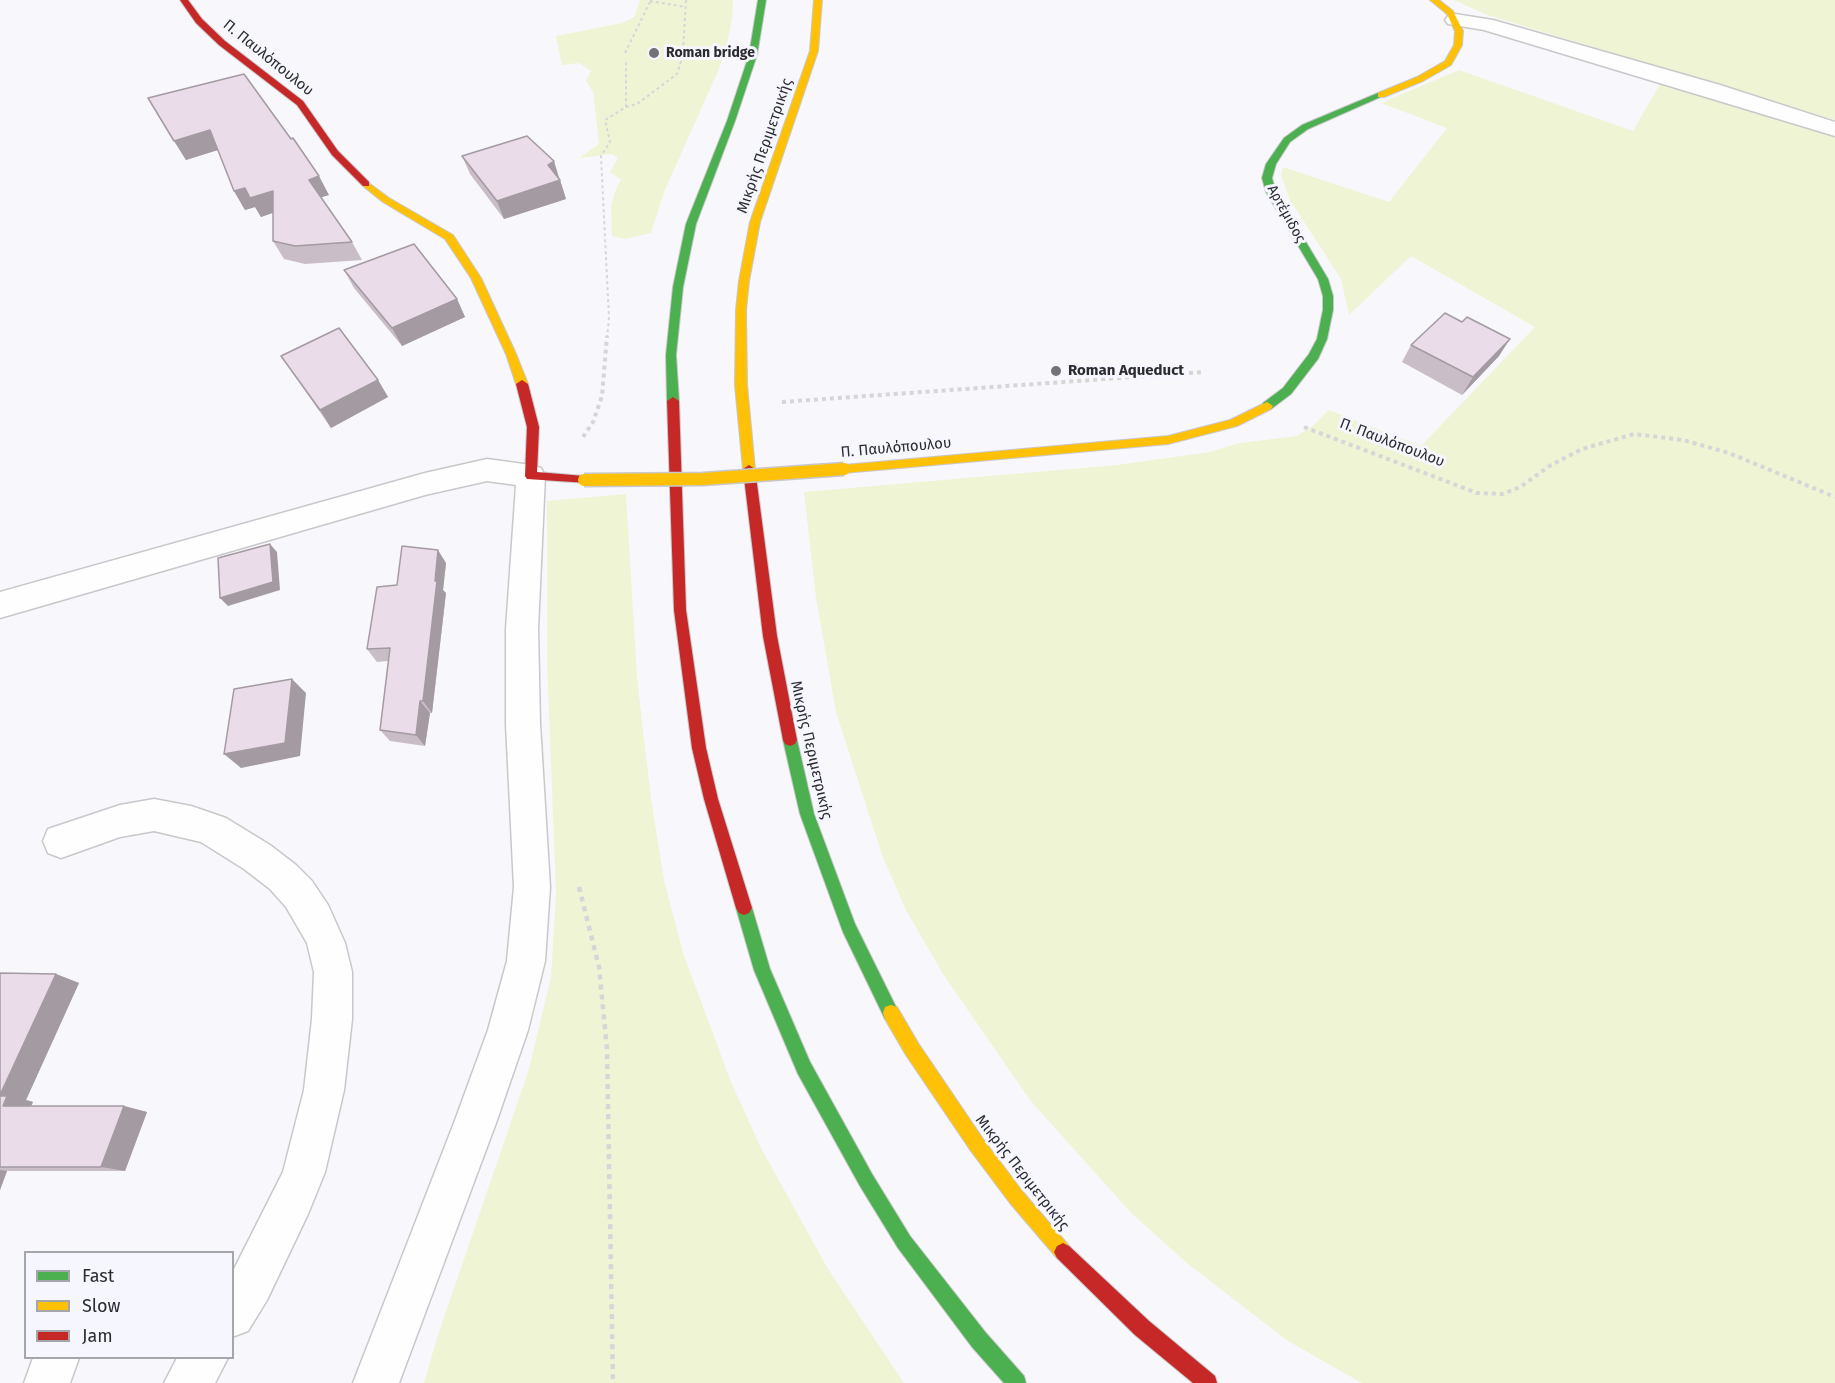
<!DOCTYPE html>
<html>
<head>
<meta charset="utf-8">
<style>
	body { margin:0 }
	#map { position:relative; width:1835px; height:1383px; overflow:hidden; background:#f8f8fc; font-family:"Fira Sans",sans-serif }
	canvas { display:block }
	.legend { position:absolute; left:24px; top:1251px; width:210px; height:108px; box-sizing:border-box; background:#f6f7fe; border:2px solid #a5a6ac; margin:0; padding:8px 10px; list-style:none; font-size:18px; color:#2c2c30 }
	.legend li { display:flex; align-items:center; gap:12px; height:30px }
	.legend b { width:30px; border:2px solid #a5a6ac }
</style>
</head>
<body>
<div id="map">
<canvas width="1835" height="1383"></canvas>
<ul class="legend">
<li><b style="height:8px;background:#4caf50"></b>Fast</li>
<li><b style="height:8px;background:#ffc107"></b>Slow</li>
<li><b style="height:8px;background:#c62828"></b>Jam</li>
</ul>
</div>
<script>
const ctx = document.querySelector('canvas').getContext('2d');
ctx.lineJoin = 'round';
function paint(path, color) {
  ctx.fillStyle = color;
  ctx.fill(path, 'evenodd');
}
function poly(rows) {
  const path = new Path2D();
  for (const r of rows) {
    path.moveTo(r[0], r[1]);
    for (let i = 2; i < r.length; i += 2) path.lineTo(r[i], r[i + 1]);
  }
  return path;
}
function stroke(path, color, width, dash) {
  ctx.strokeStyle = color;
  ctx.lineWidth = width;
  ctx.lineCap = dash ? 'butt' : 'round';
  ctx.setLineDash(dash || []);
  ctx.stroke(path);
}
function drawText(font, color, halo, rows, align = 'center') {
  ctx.font = font + ' "Fira Sans",sans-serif';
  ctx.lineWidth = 6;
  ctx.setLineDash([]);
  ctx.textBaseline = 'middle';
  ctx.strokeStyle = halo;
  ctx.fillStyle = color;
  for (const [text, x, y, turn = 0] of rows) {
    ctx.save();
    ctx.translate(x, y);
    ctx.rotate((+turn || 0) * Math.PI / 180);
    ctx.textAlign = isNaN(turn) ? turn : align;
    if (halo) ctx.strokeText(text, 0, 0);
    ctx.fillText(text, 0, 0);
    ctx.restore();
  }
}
paint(poly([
	[640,0,733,0,732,19,726,49,719,69,664,192,651,233,625,239,612,236,611,206,616,189,621,180,610,172,618,158,612,154,579,158,599,144,593,92,586,81,591,71,579,63,562,65,556,36,622,23,634,17],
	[1454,0,1835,0,1835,120,1487,15],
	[1459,70,1633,131,1660,84,1835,137,1835,1383,1362,1383,1288,1341,1188,1264,1131,1213,1030,1100,943,974,906,910,882,855,836,712,816,598,804,492,1117,465,1210,452,1240,443,1297,436,1315,424,1329,410,1421,446,1535,327,1411,256,1349,315,1341,279,1290,200,1281,175,1283,167,1389,202,1447,128,1381,103],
	[626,494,637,678,651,799,664,880,683,953,731,1082,761,1148,828,1269,904,1383,424,1383,437,1338,529,1069,551,977,556,893,547,661,547,501]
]), '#eff4d4');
const street = poly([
	[1455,14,1493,20,1720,85,1835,122,1835,136,1484,30,1448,24,1445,20,1448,16,1455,14],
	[487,459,531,465,541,468,545,476,538,629,540,724,550,887,545,961,528,1030,496,1123,399,1383,353,1383,454,1123,488,1030,507,961,514,887,506,724,506,629,516,485,487,481,425,495,0,618,0,592,425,473,487,459],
	[154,799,191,806,226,818,270,845,296,865,312,881,328,905,345,943,352,972,352,1019,344,1090,325,1172,308,1214,267,1300,248,1331,232,1337,232,1273,283,1172,304,1090,312,1019,314,972,307,943,286,907,270,889,244,869,201,842,154,831,120,837,61,858,48,853,43,841,48,829,120,805,154,799],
	[33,1358,79,1358,70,1383,24,1383,33,1358],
	[177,1358,228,1358,215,1383,164,1383,177,1358]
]);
const fast = poly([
	[758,0,766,0,757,55,735,121,696,224,683,287,676,355,679,401,673,405,667,401,666,355,673,287,686,224,727,121,749,55,758,0],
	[1378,93,1385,95,1308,129,1290,142,1276,164,1272,178,1276,192,1328,279,1333,296,1333,310,1327,339,1318,359,1291,394,1271,409,1263,409,1263,403,1283,388,1309,354,1317,339,1323,310,1323,296,1318,279,1266,192,1262,178,1266,164,1284,138,1302,125,1378,93],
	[790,734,795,736,797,740,814,814,855,924,899,1013,897,1019,891,1021,885,1019,843,932,800,814,783,740,785,736,790,734],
	[744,901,749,903,752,908,770,969,810,1062,872,1174,910,1236,986,1333,1024,1376,1026,1383,1004,1383,972,1347,898,1248,860,1186,798,1074,754,970,736,908,739,903,744,901]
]);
const slow = poly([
	[814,0,822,0,818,51,760,222,749,281,746,310,747,385,755,469,749,473,743,469,735,385,736,310,739,281,750,222,810,51,814,0],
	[1430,0,1439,0,1453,11,1463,31,1462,45,1451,65,1423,81,1384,97,1378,97,1378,93,1417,77,1445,61,1454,45,1455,31,1447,14,1430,0],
	[366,181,389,198,453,235,481,278,516,354,528,384,526,387,522,388,516,384,506,354,471,278,445,239,383,202,363,186,361,184,366,181],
	[1267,402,1273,406,1271,409,1237,426,1168,444,844,473,838,469,844,465,1168,436,1230,420,1267,402],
	[891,1005,897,1007,918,1043,983,1139,1022,1191,1069,1246,1072,1252,1069,1258,1063,1261,1057,1258,1010,1203,971,1151,906,1055,885,1019,883,1013,885,1007,891,1005]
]);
const jam = poly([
	[180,0,188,0,202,19,225,41,303,101,338,151,369,182,369,186,363,186,332,155,297,105,219,45,196,23,180,0],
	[522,380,528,384,539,427,537,472,584,476,590,480,588,483,527,479,525,476,527,427,516,384,522,380],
	[673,397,679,401,686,610,706,748,718,799,752,908,749,913,744,915,739,913,736,908,704,799,692,748,674,610,667,401,673,397],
	[749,465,755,469,777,636,797,740,795,744,790,746,785,744,783,740,763,636,743,469,749,465],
	[1063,1243,1069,1246,1149,1321,1215,1376,1217,1383,1193,1383,1135,1335,1057,1258,1054,1252,1057,1246,1063,1243]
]);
stroke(street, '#c8c8cb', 3);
stroke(fast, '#c8c8cb', 2);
stroke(slow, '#c8c8cb', 2);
stroke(jam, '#c8c8cb', 2);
stroke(poly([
	[650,1,685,7],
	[683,51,686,0],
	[625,53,651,0],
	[626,107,637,104,677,74,682,58],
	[607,338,609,318,601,156,610,142,605,120,626,107,626,59]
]), '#d6d6d8', 2, [3, 3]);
stroke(poly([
	[782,402,1204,372],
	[1304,427,1477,493,1503,494,1520,487,1551,465,1582,449,1634,434,1683,440,1729,453,1835,497],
	[583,437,593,422,602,396,607,336]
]), '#d6d6d8', 4, [4, 4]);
stroke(poly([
	[579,887,599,967,607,1049,613,1383]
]), '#d6d6d8', 4.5, [5, 5]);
paint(street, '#fefeff');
paint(fast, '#4caf50');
paint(slow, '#ffc107');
paint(jam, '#c62828');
const slowBridge = poly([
	[584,480,703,479,844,469]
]);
stroke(slowBridge, '#c8c8cb', 15, []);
stroke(slowBridge, '#ffc107', 12);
paint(poly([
	[148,98,329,195,321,197,352,242,362,260,305,264,284,259,273,241,273,213,261,217,255,207,245,210,234,191,218,150,186,160],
	[462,156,554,161,566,199,504,219,470,174],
	[344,270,457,299,465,317,402,346,354,288],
	[1462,322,1499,356,1462,395,1402,362,1411,345],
	[281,356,378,380,388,397,331,428],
	[446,563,443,590,446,593,432,713,430,713,425,746,390,741,380,730,388,661,377,662,367,649],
	[0,973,56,974,79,983,26,1100,33,1102,31,1106,124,1106,147,1112,125,1171,7,1171,0,1190]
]), '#c9bdc8');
paint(poly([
	[210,130,221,149,186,160,174,141],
	[554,161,559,179,555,182,560,180,566,199,504,219,497,201],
	[319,176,329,195,319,198,309,180],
	[245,188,273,191,283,209,261,217,255,207,245,210,234,191],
	[457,299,465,317,402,346,392,328],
	[1510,339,1499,356,1462,395,1473,377],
	[378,380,388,397,331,428,320,410],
	[270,544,277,552,280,590,228,606,220,598],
	[438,550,446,563,443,590,446,593,432,713,423,701],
	[292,679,306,693,300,756,241,768,224,754],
	[420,701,430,713,425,746,416,735],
	[56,974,79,983,26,1100,33,1102,29,1111,3,1106,0,1096],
	[124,1106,147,1112,125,1171,101,1167],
	[0,1170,7,1171,0,1190]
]), '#a49aa2');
const building = poly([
	[244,74,291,139,293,138,319,176,309,180,352,242,295,246,273,241,273,191,250,198,245,188,234,191,210,130,174,141,148,98,244,74],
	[527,136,554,161,548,165,560,180,497,201,462,156,527,136],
	[414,244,457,299,392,328,344,270,414,244],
	[1445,313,1462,322,1467,317,1510,339,1473,377,1411,345,1445,313],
	[339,328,378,380,320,410,281,356,339,328],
	[270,544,273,582,220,598,218,558,270,544],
	[402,546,438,550,435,581,437,581,423,701,420,701,416,735,380,730,390,648,367,649,377,587,397,585,402,546],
	[292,679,285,743,224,754,234,689,292,679],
	[0,973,56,974,0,1095,0,973],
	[0,1096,7,1096,3,1106,124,1106,101,1167,0,1167,0,1096]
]);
paint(building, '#eadce8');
stroke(building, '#a49aa2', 1.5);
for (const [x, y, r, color] of [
	[654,53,6,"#737377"],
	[1056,371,6,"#737377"]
]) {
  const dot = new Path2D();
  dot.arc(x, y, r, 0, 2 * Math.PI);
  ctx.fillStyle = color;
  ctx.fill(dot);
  stroke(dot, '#f6f7fe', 2);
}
drawText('bold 14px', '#2c2c30', '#f6f7fe', [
	["Roman bridge",666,53]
], 'left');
drawText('14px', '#2c2c30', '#f6f7fe', [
	["Αρτέμιδος",1286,214,61]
]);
drawText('15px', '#2c2c30', '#f6f7fe', [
	["Π. Παυλόπουλου",268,58,39],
	["Μικρής Περιμετρικής",765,146,-71],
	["Π. Παυλόπουλου",1392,443,21],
	["Π. Παυλόπουλου",896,448,-5],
	["Μικρής Περιμετρικής",811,750,77],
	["Μικρής Περιμετρικής",1022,1173,52]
]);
drawText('bold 15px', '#2c2c30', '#f6f7fe', [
	["Roman Aqueduct",1068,371]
], 'left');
</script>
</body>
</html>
